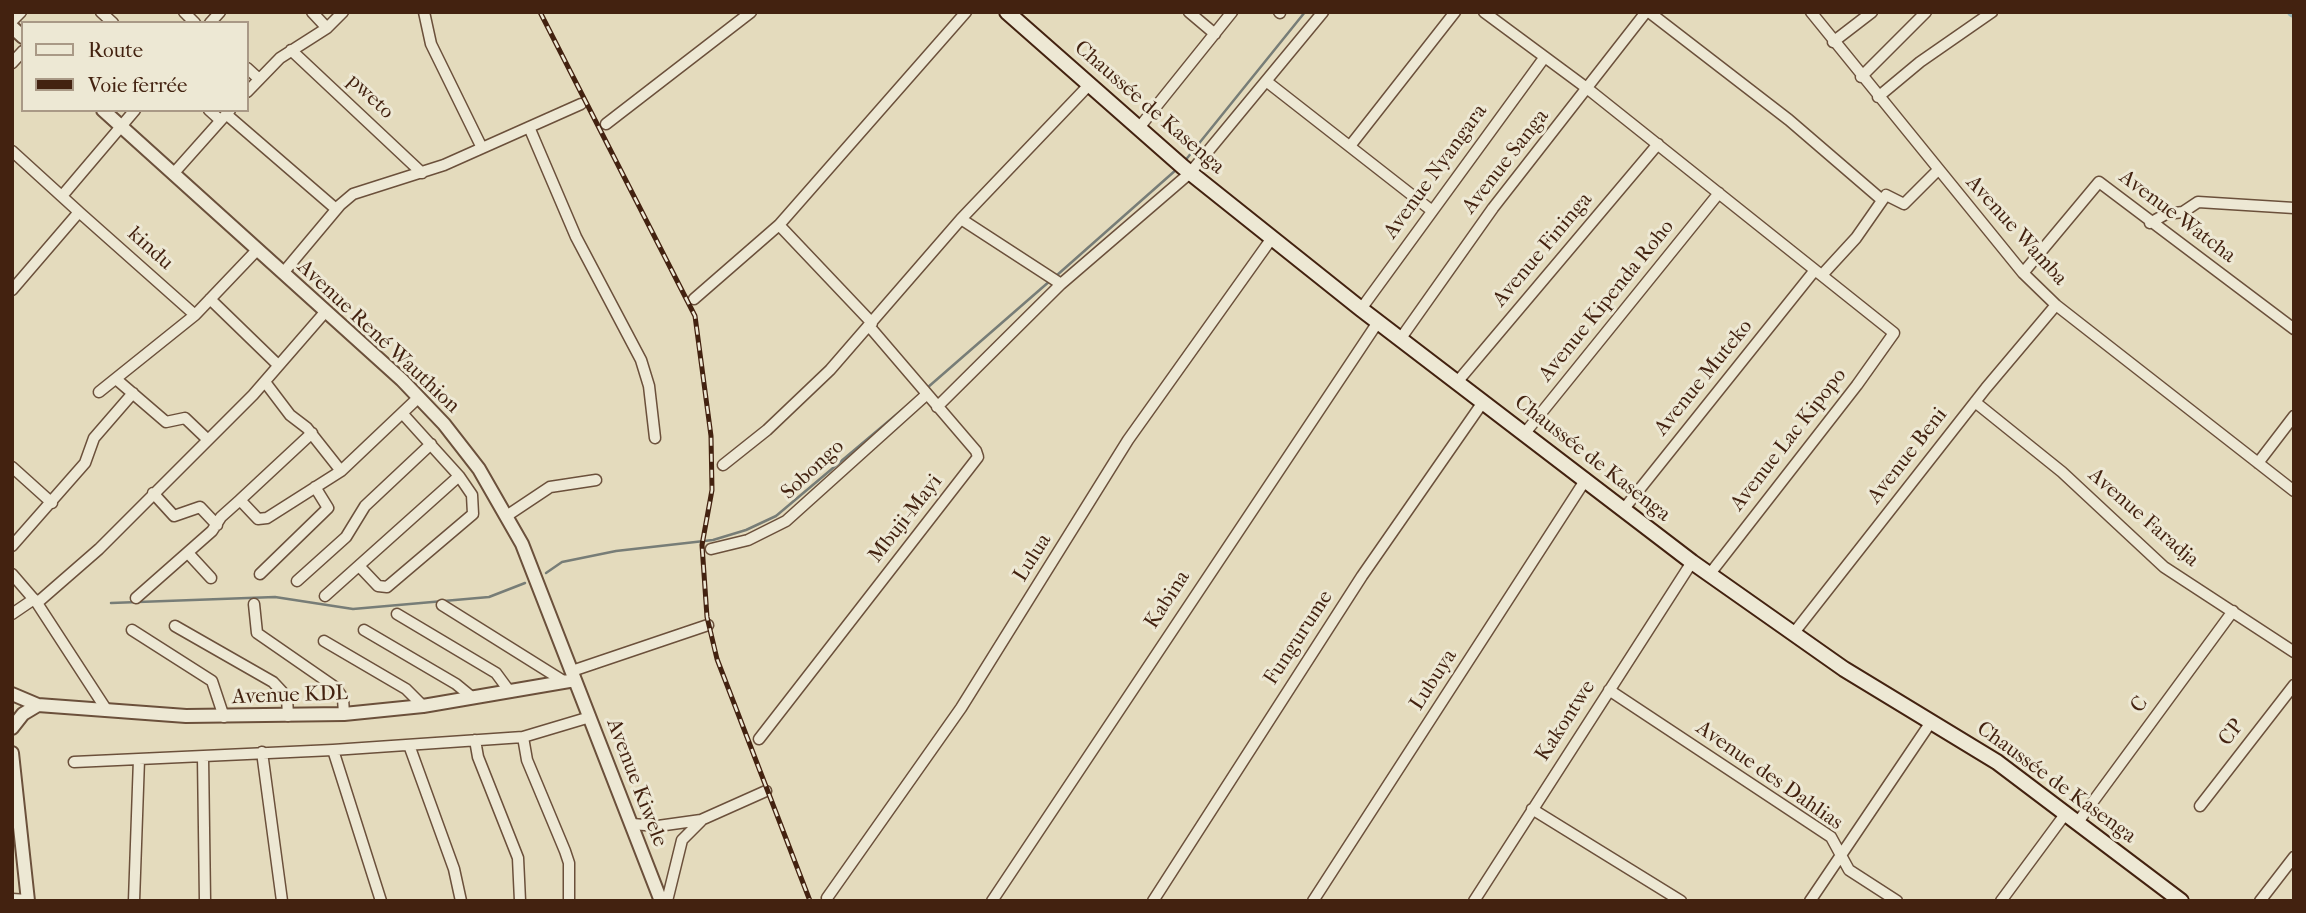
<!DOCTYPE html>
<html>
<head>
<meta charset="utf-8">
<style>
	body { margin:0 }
	#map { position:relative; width:2306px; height:913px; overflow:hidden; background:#e4dbbd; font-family:"IM FELL French Canon",serif }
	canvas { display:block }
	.frame { position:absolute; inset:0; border:14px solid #432210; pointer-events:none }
	.legend { position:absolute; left:21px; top:21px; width:228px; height:91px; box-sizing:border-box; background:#ede8d4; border:2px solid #a99986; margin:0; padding:9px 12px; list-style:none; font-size:21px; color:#432210 }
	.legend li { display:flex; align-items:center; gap:14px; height:35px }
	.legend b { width:35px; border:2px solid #a99986 }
</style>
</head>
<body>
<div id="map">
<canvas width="2306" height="913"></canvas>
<div class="frame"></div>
<ul class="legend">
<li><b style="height:9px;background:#ede8d4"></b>Route</li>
<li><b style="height:9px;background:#432210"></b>Voie ferrée</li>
</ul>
</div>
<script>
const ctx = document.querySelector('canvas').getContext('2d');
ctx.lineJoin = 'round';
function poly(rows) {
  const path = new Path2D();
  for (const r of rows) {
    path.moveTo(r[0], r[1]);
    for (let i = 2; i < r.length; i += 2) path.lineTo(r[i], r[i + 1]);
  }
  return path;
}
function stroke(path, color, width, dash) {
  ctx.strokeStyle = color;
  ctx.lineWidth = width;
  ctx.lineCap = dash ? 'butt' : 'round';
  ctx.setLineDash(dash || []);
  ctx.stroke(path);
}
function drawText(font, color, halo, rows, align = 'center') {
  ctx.font = font + ' "IM FELL French Canon",serif';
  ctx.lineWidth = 6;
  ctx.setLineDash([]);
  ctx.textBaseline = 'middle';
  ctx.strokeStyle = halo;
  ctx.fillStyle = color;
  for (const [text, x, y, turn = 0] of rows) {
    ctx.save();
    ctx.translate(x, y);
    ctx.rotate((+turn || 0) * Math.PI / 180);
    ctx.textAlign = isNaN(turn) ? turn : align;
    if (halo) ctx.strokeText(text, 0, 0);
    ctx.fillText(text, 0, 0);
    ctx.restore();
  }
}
stroke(poly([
	[1184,162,1305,12],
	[1056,276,1177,169],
	[927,388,1051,280],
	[546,573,562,562,616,551,713,540,746,530,776,516,922,393],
	[111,603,275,597,353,609,489,597,525,583]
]), '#777d77', 2.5);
stroke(poly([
	[2292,12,2294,13]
]), '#99b9bb', 10);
const minor = poly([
	[101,12,113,23],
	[184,12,195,23],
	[312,12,327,28],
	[424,12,431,44,482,148],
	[1189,12,1215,34],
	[1279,12,1280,13],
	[1484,12,1588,89,1894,333,1857,385,1709,575],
	[1649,12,1789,120,1882,200],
	[1811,12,2023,273,2056,305,2294,491],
	[12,21,21,12],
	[210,23,220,12],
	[1833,42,1872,12],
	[291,50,422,173],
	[12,63,23,51],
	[247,68,259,79],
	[1861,77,1926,12],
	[1266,81,1431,210],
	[247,92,280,58,327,28,343,12],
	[1878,97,1920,62,1992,12],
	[209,110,220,120],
	[226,114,336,209],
	[606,124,751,12],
	[529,127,576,237,641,360,649,386,655,438],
	[1138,129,1232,12],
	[1350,146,1455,12],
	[12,151,79,212],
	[173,174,230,110],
	[62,196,135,110],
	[961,219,1061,284],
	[2150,223,2166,214,2183,212,2198,202,2294,208],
	[779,225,872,323],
	[283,273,340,205,353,194,444,165,581,104],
	[2023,273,2099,182,2294,329],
	[1822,275,1856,238,1886,195,1904,204,1937,171],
	[12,290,79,212,195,315],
	[210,299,277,364],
	[694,299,779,225,966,12],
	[1361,309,1544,58],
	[1401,338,1493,208,1646,12],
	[116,379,166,422,185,418,207,439],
	[1458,381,1658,144],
	[265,382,290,415,307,428,341,471],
	[99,392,195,315,257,250],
	[1975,402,2062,472,2164,567,2294,652],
	[937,407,1061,284,1190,173,1323,12],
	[1525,433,1719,193],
	[2258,463,2294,416],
	[723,465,767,430,830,370,961,219,1089,85],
	[12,467,52,503],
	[153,493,174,516,200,507,217,525],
	[240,500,312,433],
	[1623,510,1815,270],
	[508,515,550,487,596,480],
	[12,546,85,463,94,438,133,393],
	[711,549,748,540,786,521,926,395],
	[188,553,211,578],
	[360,567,378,586,387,587,473,514,472,495,459,476,402,413],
	[12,574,37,603,106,709],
	[260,574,328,508,315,487],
	[297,581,346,537,365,506,431,444],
	[325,596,459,476],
	[136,598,212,531,221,517,240,500,258,519,267,518,341,471,419,397],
	[37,603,99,549,253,395,326,311],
	[254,604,257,633,335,687,343,698,344,714],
	[442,605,565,682],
	[12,614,34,599],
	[397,614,496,673,510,692],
	[175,626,273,682,287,697,288,716],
	[132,630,212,681,224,717],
	[364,630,456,684,473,698],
	[1793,634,1986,388,2056,305],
	[324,641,406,689,423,706],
	[572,671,708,625],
	[1609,690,1831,837,1849,870,1897,901],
	[523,737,527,760,565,851,569,863,569,901],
	[759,739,978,457,976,451,869,326],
	[475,740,478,757,518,858,520,901],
	[409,745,454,869,461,901],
	[333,750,381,901],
	[262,752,282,901],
	[203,757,205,901],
	[74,762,333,750,523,737,590,717],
	[2200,806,2294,685],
	[1532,809,1681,901],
	[2078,822,2233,611],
	[632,824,658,826,701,820,766,791],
	[827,898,961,708,1128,440,1272,238],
	[12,899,28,900],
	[134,901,139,759],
	[667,901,682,840,701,821],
	[992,901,1378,322],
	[1153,901,1362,576,1483,402],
	[1313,901,1586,479],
	[1474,901,1692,562],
	[1810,901,1931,722],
	[2001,901,2066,813],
	[2260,901,2294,857]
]);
const tertiary = poly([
	[12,27,23,37],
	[103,110,402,380,444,424,479,469,522,544,661,901],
	[12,694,38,705],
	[12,728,23,714,38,705,186,716,344,714,423,706,575,680],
	[12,753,28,901]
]);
const secondary = poly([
	[1007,12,1183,167,1361,309,1692,562,1844,669,1997,762,2181,901]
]);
stroke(minor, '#6b503b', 13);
stroke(tertiary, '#6b503b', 16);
stroke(secondary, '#432210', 18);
stroke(minor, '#ede8d4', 10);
stroke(tertiary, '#ede8d4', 12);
stroke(secondary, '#ede8d4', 14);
const rail = poly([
	[540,12,695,316,711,436,712,490,702,545,707,617,717,659,810,901]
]);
stroke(rail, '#432210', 5);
stroke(rail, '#ede8d4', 2.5, [8]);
drawText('21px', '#432210', '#ede8d4', [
	["pweto",370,97,43],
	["Chaussée de Kasenga",1149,108,41],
	["Avenue Sanga",1506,162,-52],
	["Avenue Nyangara",1436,172,-54],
	["Avenue Watcha",2177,217,37],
	["Avenue Wamba",2016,231,48],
	["kindu",150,249,42],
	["Avenue Fininga",1543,250,-50],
	["Avenue Kipenda Roho",1607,301,-51],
	["Avenue René Wauthion",378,337,43],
	["Avenue Muteko",1704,378,-51],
	["Avenue Lac Kipopo",1789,440,-52],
	["Avenue Beni",1908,456,-52],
	["Chaussée de Kasenga",1592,459,38],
	["Sobongo",813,470,-43],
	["Avenue Faradja",2143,518,41],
	["Mbuji-Mayi",906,519,-52],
	["Lulua",1033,558,-58],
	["Kabina",1168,600,-57],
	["Fungurume",1299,638,-57],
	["Lubuya",1434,680,-57],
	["Avenue KDL",290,696,-2],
	["C",2140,705,-54],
	["Kakontwe",1566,721,-57],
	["CP",2232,733,-52],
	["Avenue des Dahlias",1769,776,35],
	["Avenue Kiwele",636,783,69],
	["Chaussée de Kasenga",2056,783,36]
]);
</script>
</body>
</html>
